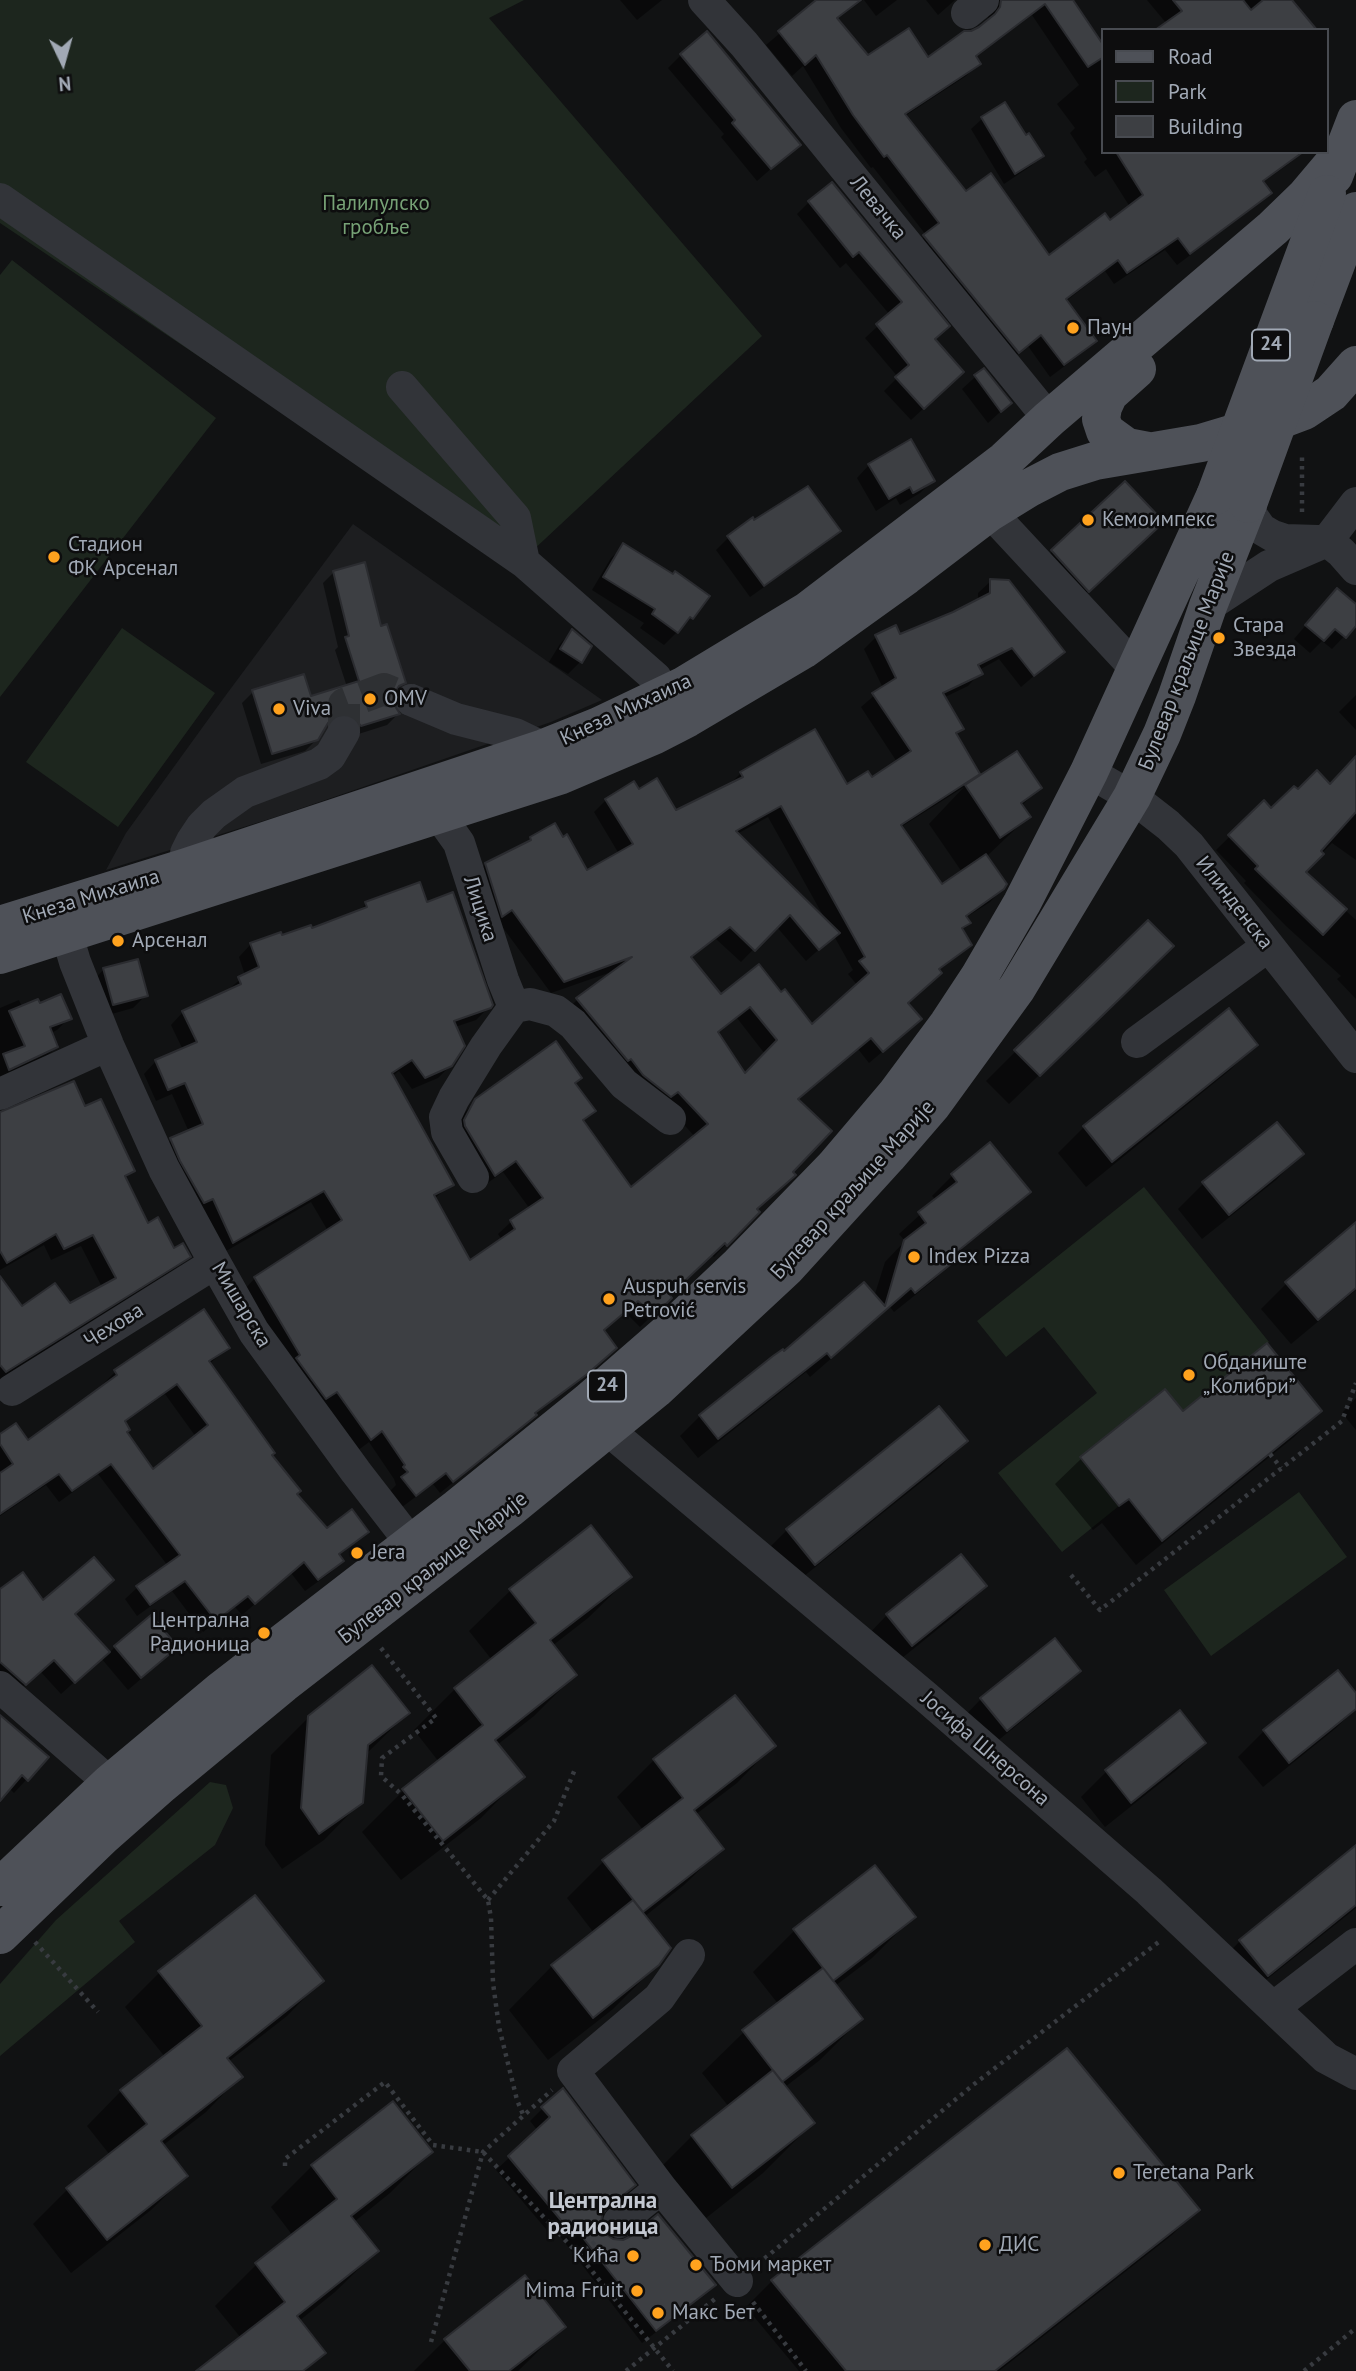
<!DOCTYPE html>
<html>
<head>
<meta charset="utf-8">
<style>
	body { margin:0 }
	#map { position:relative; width:1356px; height:2371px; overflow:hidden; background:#111213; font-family:"PT Sans",sans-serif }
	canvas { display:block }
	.legend { position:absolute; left:1101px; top:28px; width:228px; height:126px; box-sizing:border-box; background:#0d0d0e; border:2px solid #484b51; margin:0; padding:9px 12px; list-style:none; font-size:21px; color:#a1a9b5 }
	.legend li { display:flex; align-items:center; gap:14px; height:35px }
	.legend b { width:35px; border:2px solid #484b51 }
	.north { position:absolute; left:28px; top:28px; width:70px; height:70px; -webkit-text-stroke:5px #0d0d0e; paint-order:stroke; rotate:175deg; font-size:19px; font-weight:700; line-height:28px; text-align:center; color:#a1a9b5 }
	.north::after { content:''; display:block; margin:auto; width:24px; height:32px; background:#a1a9b5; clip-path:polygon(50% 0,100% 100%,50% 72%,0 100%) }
</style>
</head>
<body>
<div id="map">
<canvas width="1356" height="2371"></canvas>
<ul class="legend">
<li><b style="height:9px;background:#4e5158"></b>Road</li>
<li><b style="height:19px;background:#1d261e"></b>Park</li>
<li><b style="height:19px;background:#3d3f43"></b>Building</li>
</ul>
<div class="north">N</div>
</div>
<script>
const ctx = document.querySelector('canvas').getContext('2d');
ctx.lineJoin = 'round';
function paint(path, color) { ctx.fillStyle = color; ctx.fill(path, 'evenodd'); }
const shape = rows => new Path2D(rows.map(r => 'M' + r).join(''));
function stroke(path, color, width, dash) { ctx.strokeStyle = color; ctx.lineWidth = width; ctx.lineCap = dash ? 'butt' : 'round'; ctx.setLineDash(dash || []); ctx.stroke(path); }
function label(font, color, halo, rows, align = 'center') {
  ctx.font = font + ' "PT Sans",sans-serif'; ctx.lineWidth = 5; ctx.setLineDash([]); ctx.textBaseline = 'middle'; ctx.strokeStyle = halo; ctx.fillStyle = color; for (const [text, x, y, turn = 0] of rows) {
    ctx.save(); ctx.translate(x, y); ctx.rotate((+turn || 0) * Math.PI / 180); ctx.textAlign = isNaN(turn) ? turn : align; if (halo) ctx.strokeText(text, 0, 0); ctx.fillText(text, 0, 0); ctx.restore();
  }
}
paint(shape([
	[353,524,602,700,551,722,279,816,106,870,126,833,223,699]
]), '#1d1e20');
paint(shape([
	[0,0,524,0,489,18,762,336,514,568,0,223],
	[12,260,216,418,0,697,0,275],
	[122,628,215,693,118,827,26,762],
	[1144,1187,1269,1342,1183,1411,1164,1389,1080,1457,1119,1506,1062,1552,998,1473,1097,1393,1044,1327,1006,1357,977,1321],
	[1299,1492,1347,1557,1211,1656,1164,1590],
	[210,1782,226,1785,233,1808,215,1845,119,1921,135,1942,0,2056,0,1984,56,1920]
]), '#1d261e');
paint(shape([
	[620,0,662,0,637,20],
	[819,0,863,0,836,20,867,58,928,59,965,32,979,29,988,20,989,10,983,0,1071,0,1098,41,1102,38,1102,152,1301,152,1290,163,1262,183,1270,193,1257,205,1177,265,1165,250,1114,284,1105,271,1066,301,1095,341,1082,353,1050,377,1028,346,1005,364,912,249,926,235,873,167,871,168,841,128,803,66,792,76,766,45],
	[1032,15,1079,85,1057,104,1075,128,1070,133,1087,159,1084,162,1095,177,1106,169,1130,207,1110,223,1049,257,966,194,905,116,966,76,979,63,975,58],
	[864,0,897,0,876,16],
	[926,0,955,0,938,15],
	[1147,0,1290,0,1303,30,1167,24],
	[681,55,798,145,757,181,721,137,724,134,668,68],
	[1005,105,1025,138,1041,156,1031,166,1004,184,971,129,982,119],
	[809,202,947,326,933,340,950,384,911,420,884,391,898,377,865,338,890,315,846,263,840,268,797,214],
	[983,370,1010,403,988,423,962,389],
	[869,465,933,480,920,493,900,505,896,498,876,511,857,478],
	[1125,483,1149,534,1075,603,1039,564],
	[754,522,839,531,826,543,750,597,716,550,729,537],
	[624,546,691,618,664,645,640,628,644,623,592,590,611,558],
	[334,572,380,628,404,682,392,694,391,703,398,714,387,725,349,737,332,724,324,726,317,739,305,751,261,764,242,703,253,692,310,699,347,687,335,650,338,647,323,583],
	[991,581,1062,652,1021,687,999,659,979,670,980,673,968,686,943,698,961,728,955,735,978,773,967,784,1040,788,1021,806,1028,817,986,857,1003,888,990,902,965,918,968,922,961,930,970,945,938,971,907,1004,907,1031,869,1063,858,1049,796,1100,755,1210,757,1212,714,1257,711,1254,668,1296,670,1298,640,1327,625,1312,603,1331,602,1360,534,1415,522,1427,440,1493,433,1484,402,1507,390,1491,396,1485,394,1479,369,1442,357,1451,243,1291,255,1278,328,1231,311,1202,221,1254,159,1152,171,1140,189,1132,172,1094,156,1101,144,1074,156,1061,183,1050,171,1025,183,1012,227,991,245,975,239,957,251,944,311,930,357,913,366,904,426,905,489,1007,476,1020,455,1027,451,1065,438,1078,412,1089,399,1071,392,1076,451,1184,434,1199,470,1262,502,1240,498,1234,511,1222,530,1209,503,1172,482,1187,453,1139,463,1114,476,1101,574,1084,593,1111,582,1122,631,1189,695,1137,665,1103,565,1012,577,1000,617,970,551,993,498,921,473,877,486,864,525,845,531,839,586,872,619,854,594,812,606,800,638,791,676,813,729,785,741,773,847,787,871,779,897,762,861,707,883,688,864,649,876,637,900,636,978,600,978,593],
	[964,787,929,824,962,872,942,886,901,827],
	[768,817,825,919,737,834],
	[776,926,806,961,834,936,853,970,848,974,858,986,812,1026,781,995,720,996,690,958,716,939,741,962],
	[737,1018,765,1054,744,1076,717,1034],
	[1325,603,1356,606,1356,624,1332,649,1322,641,1310,653,1294,639],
	[572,631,581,661,568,674,549,662,560,644],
	[1356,695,1356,730,1339,712],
	[1356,758,1356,860,1332,843,1303,872,1356,920,1356,999,1337,979,1341,976,1286,926,1244,883,1246,881,1216,850,1264,803,1271,810,1298,792,1329,786],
	[104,969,146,995,133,1008,101,1017,92,982],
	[1142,976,1009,1104,986,1081,1016,1051],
	[19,1000,22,1007,39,1005,69,1018,57,1030,51,1033,56,1047,44,1059,0,1079,0,1008],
	[1228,1011,1256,1044,1230,1070,1086,1187,1058,1153,1084,1127],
	[84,1108,133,1171,124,1179,147,1225,173,1250,188,1256,176,1268,0,1379,0,1293,22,1308,69,1306,102,1287,81,1246,51,1260,44,1245,0,1270,0,1114],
	[990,1145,1028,1192,1008,1212,952,1257,954,1260,934,1280,894,1312,890,1307,810,1377,806,1372,698,1458,680,1436,700,1416,784,1353,874,1297,885,1262,905,1241,899,1234,936,1200,932,1196,952,1176],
	[1301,1154,1276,1180,1202,1239,1178,1209,1204,1183],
	[1356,1225,1356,1290,1291,1344,1261,1309,1287,1283],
	[204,1311,228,1348,209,1364,295,1494,327,1531,367,1531,338,1556,342,1561,330,1573,305,1591,291,1573,242,1615,235,1607,203,1632,172,1591,137,1616,125,1599,138,1587,168,1566,98,1474,59,1502,46,1485,0,1516,0,1436,27,1443,105,1386,103,1384,115,1372],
	[165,1394,196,1437,153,1472,125,1432,124,1423],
	[1164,1391,1182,1414,1320,1411,1294,1437,1136,1565,1102,1523,1093,1530,1055,1484,1081,1459],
	[1356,1398,1356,1430,1342,1413],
	[938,1408,966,1441,940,1467,788,1589,761,1556,787,1530],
	[630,1577,588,1618,552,1646,575,1675,534,1716,497,1745,522,1776,481,1818,401,1880,362,1832,404,1790,439,1762,414,1730,455,1689,492,1660,469,1631,511,1590],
	[112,1580,74,1615,109,1653,115,1647,176,1647,163,1660,128,1690,101,1658,61,1694,40,1671,12,1696,0,1687,0,1591,43,1602],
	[985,1586,959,1612,886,1671,862,1641,887,1615],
	[1079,1670,1053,1696,980,1755,956,1725,981,1699],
	[1337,1673,1356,1696,1356,1708,1336,1728,1263,1787,1238,1757,1264,1731],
	[408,1713,366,1754,361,1802,324,1840,282,1869,265,1845,271,1755,309,1717],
	[1180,1713,1204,1743,1178,1769,1105,1827,1081,1797,1106,1772],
	[0,1714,47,1757,14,1793,9,1788,0,1798],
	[773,1746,737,1783,695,1815,721,1849,684,1885,644,1917,658,1964,613,2009,548,2060,509,2010,552,1966,594,1933,567,1898,604,1861,644,1831,617,1797,654,1760],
	[1356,1848,1356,1908,1241,2000,1215,1967,1240,1941],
	[875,1867,913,1917,872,1958,835,1986,861,2019,820,2060,785,2087,813,2123,763,2173,682,2237,642,2186,692,2136,729,2107,702,2073,744,2032,779,2005,753,1972,794,1931],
	[160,1972,321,1981,287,2016,228,2062,240,2077,206,2112,162,2146,186,2176,151,2210,71,2273,33,2224,67,2190,110,2155,87,2126,121,2091,165,2057,125,2007],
	[543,2108,633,2185,600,2214,599,2226,604,2235,714,2285,701,2297,642,2343,556,2231,551,2235,496,2170,538,2131,530,2121],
	[431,2152,390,2193,354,2222,377,2251,335,2292,299,2321,324,2353,305,2371,200,2371,241,2338,215,2306,256,2265,293,2236,271,2207,312,2166],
	[1197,2210,1172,2235,999,2371,799,2371,746,2307,772,2281],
	[564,2326,518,2371,414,2371,445,2340]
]), '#0007');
const building = shape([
	[816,0,861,0,837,18,868,55,909,28,928,57,964,31,971,31,979,27,995,14,1000,7,1001,0,1073,0,1102,43,1102,58,1088,67,1045,4,976,56,981,64,905,114,966,191,991,173,1049,255,1105,213,1110,220,1143,195,1116,152,1303,152,1263,181,1272,193,1190,254,1178,238,1127,273,1118,260,1066,299,1097,341,1064,365,1041,335,1019,353,923,235,939,223,887,155,884,157,853,115,816,55,805,65,778,31,816,0],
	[1173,0,1243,0,1251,10,1263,0,1292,0,1317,30,1155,30,1182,11,1173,0],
	[707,31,801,145,771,169,732,123,735,120,680,54,707,31],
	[1005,102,1026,135,1029,133,1044,156,1015,174,981,117,1005,102],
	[832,182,950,326,935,339,964,372,924,409,895,377,909,365,876,324,902,302,859,252,853,257,808,201,832,182],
	[984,368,1012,403,1001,412,974,375,984,368],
	[911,439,935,481,913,493,910,487,889,499,868,464,911,439],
	[1125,481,1164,522,1089,592,1051,550,1125,481],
	[808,486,841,531,764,586,727,536,753,517,754,520,808,486],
	[623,543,673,574,675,571,710,596,693,619,690,617,678,633,652,614,655,609,603,577,623,543],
	[365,562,381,626,387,624,406,683,399,686,394,694,393,703,400,714,361,726,353,716,345,714,336,716,328,723,318,740,272,754,252,690,304,674,311,696,359,681,345,637,349,636,333,571,365,562],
	[990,579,1009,580,1065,652,1034,676,1012,648,978,665,983,674,943,693,964,729,956,733,980,774,901,825,942,884,986,854,1007,884,1004,889,966,916,971,923,962,928,972,945,939,969,942,973,908,1003,922,1019,883,1052,871,1038,798,1099,832,1131,793,1172,796,1175,757,1209,760,1212,727,1246,725,1243,670,1295,672,1298,654,1316,638,1301,604,1330,617,1348,586,1375,535,1413,537,1415,467,1471,453,1482,446,1473,416,1496,401,1477,408,1472,403,1467,405,1465,382,1431,371,1440,337,1392,326,1399,296,1358,300,1355,254,1277,342,1220,324,1191,233,1243,213,1199,204,1203,180,1161,170,1138,203,1124,185,1083,168,1090,155,1060,197,1042,182,1011,241,984,238,977,259,967,250,943,281,932,282,935,311,925,312,928,367,907,365,902,420,882,427,902,453,892,493,1005,491,1008,454,1021,465,1046,452,1066,425,1078,412,1060,392,1073,454,1185,434,1195,470,1260,515,1229,510,1220,543,1198,516,1161,495,1176,465,1126,464,1120,475,1099,556,1041,582,1078,575,1083,596,1111,583,1120,631,1187,708,1124,678,1092,671,1097,643,1075,631,1059,628,1061,576,998,632,957,564,982,512,910,502,917,485,863,531,840,530,837,555,823,563,837,567,834,587,870,633,844,605,799,634,781,639,789,657,778,676,810,743,777,740,772,815,729,847,784,868,771,872,777,911,751,872,693,896,678,875,635,896,625,900,634,953,612,990,593,990,579],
	[781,806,865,957,859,961,869,973,812,1024,785,989,781,992,759,964,721,994,691,957,730,927,755,951,790,915,819,950,840,933,736,831,781,806],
	[750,1007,777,1040,745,1073,718,1032,750,1007],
	[1337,588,1356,604,1356,626,1346,638,1335,629,1324,641,1305,625,1337,588],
	[572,629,592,646,582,663,560,649,572,629],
	[1017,751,1042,788,1021,803,1031,817,1000,838,965,785,1017,751],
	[1356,756,1356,812,1321,851,1324,854,1306,872,1347,909,1323,935,1255,869,1258,866,1228,835,1264,800,1271,808,1294,786,1298,789,1317,770,1330,784,1356,756],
	[1148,920,1174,946,1040,1076,1014,1050,1148,920],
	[138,959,148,996,113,1005,103,968,138,959],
	[61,994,72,1019,50,1027,58,1047,9,1070,3,1054,25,1046,9,1011,38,999,40,1003,61,994],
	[1229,1008,1258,1045,1112,1162,1083,1126,1229,1008],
	[74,1081,85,1106,101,1099,135,1171,125,1176,148,1223,158,1217,174,1248,183,1243,191,1257,6,1372,0,1365,0,1276,22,1306,55,1283,70,1303,116,1278,93,1235,64,1249,56,1234,7,1263,0,1251,0,1112,74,1081],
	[1277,1122,1304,1154,1229,1215,1202,1182,1277,1122],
	[990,1142,1031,1192,953,1255,956,1260,915,1293,911,1288,831,1358,827,1353,718,1439,699,1415,773,1356,783,1349,784,1351,864,1282,885,1306,904,1240,926,1223,918,1212,957,1182,951,1174,990,1142],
	[1356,1222,1356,1288,1318,1320,1285,1282,1356,1222],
	[204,1309,230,1348,209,1361,275,1453,272,1455,301,1491,297,1494,327,1528,352,1509,369,1532,339,1554,344,1561,318,1580,304,1562,255,1604,248,1596,216,1621,185,1581,150,1605,136,1586,180,1555,111,1464,72,1491,59,1474,0,1514,0,1473,13,1464,0,1444,0,1434,16,1423,28,1440,117,1375,114,1370,204,1309],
	[177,1384,208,1425,153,1469,127,1432,130,1430,125,1421,177,1384],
	[1267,1343,1322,1411,1162,1541,1129,1499,1119,1506,1080,1457,1165,1389,1183,1411,1267,1343],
	[939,1406,968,1441,815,1565,786,1529,939,1406],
	[591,1525,632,1577,550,1640,577,1675,495,1740,525,1777,443,1841,402,1789,483,1725,454,1688,536,1623,509,1589,591,1525],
	[961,1554,987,1586,912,1646,886,1614,961,1554],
	[94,1557,114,1580,75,1614,110,1652,75,1683,54,1660,26,1685,0,1662,0,1589,23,1572,43,1600,94,1557],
	[151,1615,178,1647,141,1678,114,1646,151,1615],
	[1055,1638,1081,1671,1007,1731,980,1698,1055,1638],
	[372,1665,410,1713,368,1745,363,1803,319,1834,301,1808,308,1716,372,1665],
	[1338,1670,1356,1693,1356,1709,1289,1763,1263,1730,1338,1670],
	[735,1695,776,1746,694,1810,724,1849,643,1912,602,1860,683,1798,653,1759,735,1695],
	[1180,1710,1206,1743,1131,1803,1105,1770,1180,1710],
	[0,1715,49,1757,28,1781,22,1775,0,1801,0,1715],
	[1356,1845,1356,1905,1268,1976,1239,1940,1356,1845],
	[875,1865,916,1917,833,1981,824,1969,863,2019,782,2082,742,2030,823,1968,793,1929,875,1865],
	[255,1895,324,1981,227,2058,243,2077,161,2141,188,2176,107,2240,66,2188,147,2124,120,2090,202,2026,158,1971,255,1895],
	[633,1900,671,1948,659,1965,593,2018,551,1965,633,1900],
	[1067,2048,1200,2210,995,2371,846,2371,771,2280,1067,2048],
	[773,2070,815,2123,732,2188,691,2135,773,2070],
	[563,2088,636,2185,607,2208,602,2215,601,2224,604,2233,613,2239,623,2240,631,2236,658,2214,716,2285,656,2331,569,2220,564,2224,508,2156,550,2117,541,2107,563,2088],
	[393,2101,433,2152,351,2216,379,2251,297,2316,326,2353,303,2371,196,2371,285,2302,255,2263,337,2199,311,2165,393,2101],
	[525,2275,566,2327,509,2371,470,2371,444,2339,525,2275]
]);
paint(building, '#3d3f43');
stroke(building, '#2b2c30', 2);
stroke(shape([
	[344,732,344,704,384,689,411,700]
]), '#2e3033', 32, [32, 16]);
stroke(shape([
	[1302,512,1302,455],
	[1270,1454,1281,1468],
	[1071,1575,1100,1610,1342,1421,1356,1383],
	[381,1648,436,1718,382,1758,381,1776,402,1795,488,1900,491,1918,493,1983,499,2027,517,2100,524,2117],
	[488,1900,554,1821,575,1769],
	[35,1942,98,2012],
	[285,2166,285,2159,385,2082,433,2145,483,2152,579,2255,673,2371],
	[579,2255,597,2240],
	[758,2264,973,2085,1160,1941],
	[753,2302,806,2371],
	[431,2342,483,2152,552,2090],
	[626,2371,716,2298],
	[1304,2371,1356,2328]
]), '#383b40', 4.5, [3.5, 5]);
stroke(shape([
	[704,0,744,44,1049,419],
	[967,13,983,0],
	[0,199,524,562,656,678,664,695],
	[402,387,515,518,524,562],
	[1247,509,1261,529,1273,536,1285,540,1318,541],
	[990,512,1136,669],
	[1327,541,1356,503],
	[1327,541,1341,552,1356,569],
	[1208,606,1269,566,1327,541],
	[411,700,456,719,515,734,544,748],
	[1089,772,1132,797,1168,825,1189,845,1356,1057],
	[439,815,459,843,503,980,514,1007,486,1046,454,1098,445,1117,447,1132,473,1177],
	[187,867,186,853,192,841,202,826,214,814,245,792,319,764,330,756,344,732],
	[67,935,75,962,108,1045,164,1169,215,1263,254,1332,356,1472,411,1543],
	[514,1007,530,1004,556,1011,573,1024,624,1084,670,1119],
	[1137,1042,1268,946],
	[0,1094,108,1045],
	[12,1390,215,1263],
	[608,1430,926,1697,1149,1891,1326,2058,1356,2074],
	[0,1687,110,1783],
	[689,1955,659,1998,573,2071,661,2188,737,2281],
	[1273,2008,1356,1944],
	[619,2222,661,2188]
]), '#323439', 32);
stroke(shape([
	[1334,176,1356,119],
	[1315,320,1356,211],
	[1137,369,1109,394,1103,407,1101,419,1105,431,1127,447,1148,451],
	[0,925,187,867,544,748,599,726,683,686,807,611,1005,460,1049,419,1273,228,1305,197,1343,152],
	[0,955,559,776,653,736,688,718,803,650,906,576,990,512,1029,488,1060,472,1095,461,1201,443,1288,417,1304,411,1331,393,1356,365],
	[0,1887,110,1783,220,1691,457,1508,588,1402,666,1334,739,1265,834,1167,896,1094,948,1024,979,977,1022,903,1089,772,1215,496],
	[0,1935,102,1837,162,1784,283,1684,509,1509,656,1389,787,1267,888,1156,932,1105,1017,988,1132,797,1162,734,1177,696,1208,606,1248,504]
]), '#4e5158', 38);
stroke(shape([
	[1215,496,1327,194],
	[1248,504,1315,320]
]), '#4e5158', 38);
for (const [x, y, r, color] of [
	[1073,328,7,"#ffa21e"],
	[1088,520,7,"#ffa21e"],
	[54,557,7,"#ffa21e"],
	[1219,638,7,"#ffa21e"],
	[370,699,7,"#ffa21e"],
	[279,709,7,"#ffa21e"],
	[118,941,7,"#ffa21e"],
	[914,1257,7,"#ffa21e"],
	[609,1299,7,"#ffa21e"],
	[1189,1375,7,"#ffa21e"],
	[357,1553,7,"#ffa21e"],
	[264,1633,7,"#ffa21e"],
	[1119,2173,7,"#ffa21e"],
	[985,2245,7,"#ffa21e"],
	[633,2256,7,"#ffa21e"],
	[696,2265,7,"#ffa21e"],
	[637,2291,7,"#ffa21e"],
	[658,2313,7,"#ffa21e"]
]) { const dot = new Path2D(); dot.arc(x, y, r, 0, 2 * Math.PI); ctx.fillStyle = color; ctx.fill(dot); stroke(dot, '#0d0d0e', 2.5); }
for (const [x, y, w] of [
	[1271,345,38],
	[607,1386,38]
]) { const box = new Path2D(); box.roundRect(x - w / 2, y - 15.5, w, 31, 5); ctx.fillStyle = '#0d0d0e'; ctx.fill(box); stroke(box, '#a1a9b5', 2); }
label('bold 19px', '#a1a9b5', null, [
	["24",1271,345],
	["24",607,1386]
]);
label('21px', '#77a276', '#0d0d0e', [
	["Палилулско",376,204],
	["гробље",376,228]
]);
label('21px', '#a1a9b5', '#0d0d0e', [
	["Левачка",878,208,51],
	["Булевар краљице Марије",1187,661,-69],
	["Кнеза Михаила",626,710,-25],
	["Кнеза Михаила",91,897,-17],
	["Илинденска",1234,903,52],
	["Лицика",480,909,72],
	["Булевар краљице Марије",853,1190,-48],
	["Мишарска",241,1305,59],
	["Чехова",114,1326,-32],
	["Булевар краљице Марије",433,1568,-38],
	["Јосифа Шнерсона",985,1749,41]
]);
label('21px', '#a1a9b5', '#0d0d0e', [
	["Паун",1087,328],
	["Кемоимпекс",1102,520],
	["Стадион",68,545],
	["ФК Арсенал",68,569],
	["Стара",1233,626],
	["Звезда",1233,650],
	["OMV",384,699],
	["Viva",293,709],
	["Арсенал",132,941],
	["Index Pizza",928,1257],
	["Auspuh servis",623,1287],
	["Petrović",623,1311],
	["Обданиште",1203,1363],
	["„Колибри”",1203,1387],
	["Jera",371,1553],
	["Централна",250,1621,"right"],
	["Радионица",250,1645,"right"],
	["Teretana Park",1133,2173],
	["ДИС",999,2245],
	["Кића",619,2256,"right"],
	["Ђоми маркет",710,2265],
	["Mima Fruit",623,2291,"right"],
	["Макс Бет",672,2313]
], 'left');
label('bold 23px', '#c3c8d1', '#0d0d0e', [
	["Централна",603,2201],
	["радионица",603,2227]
]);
</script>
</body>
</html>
